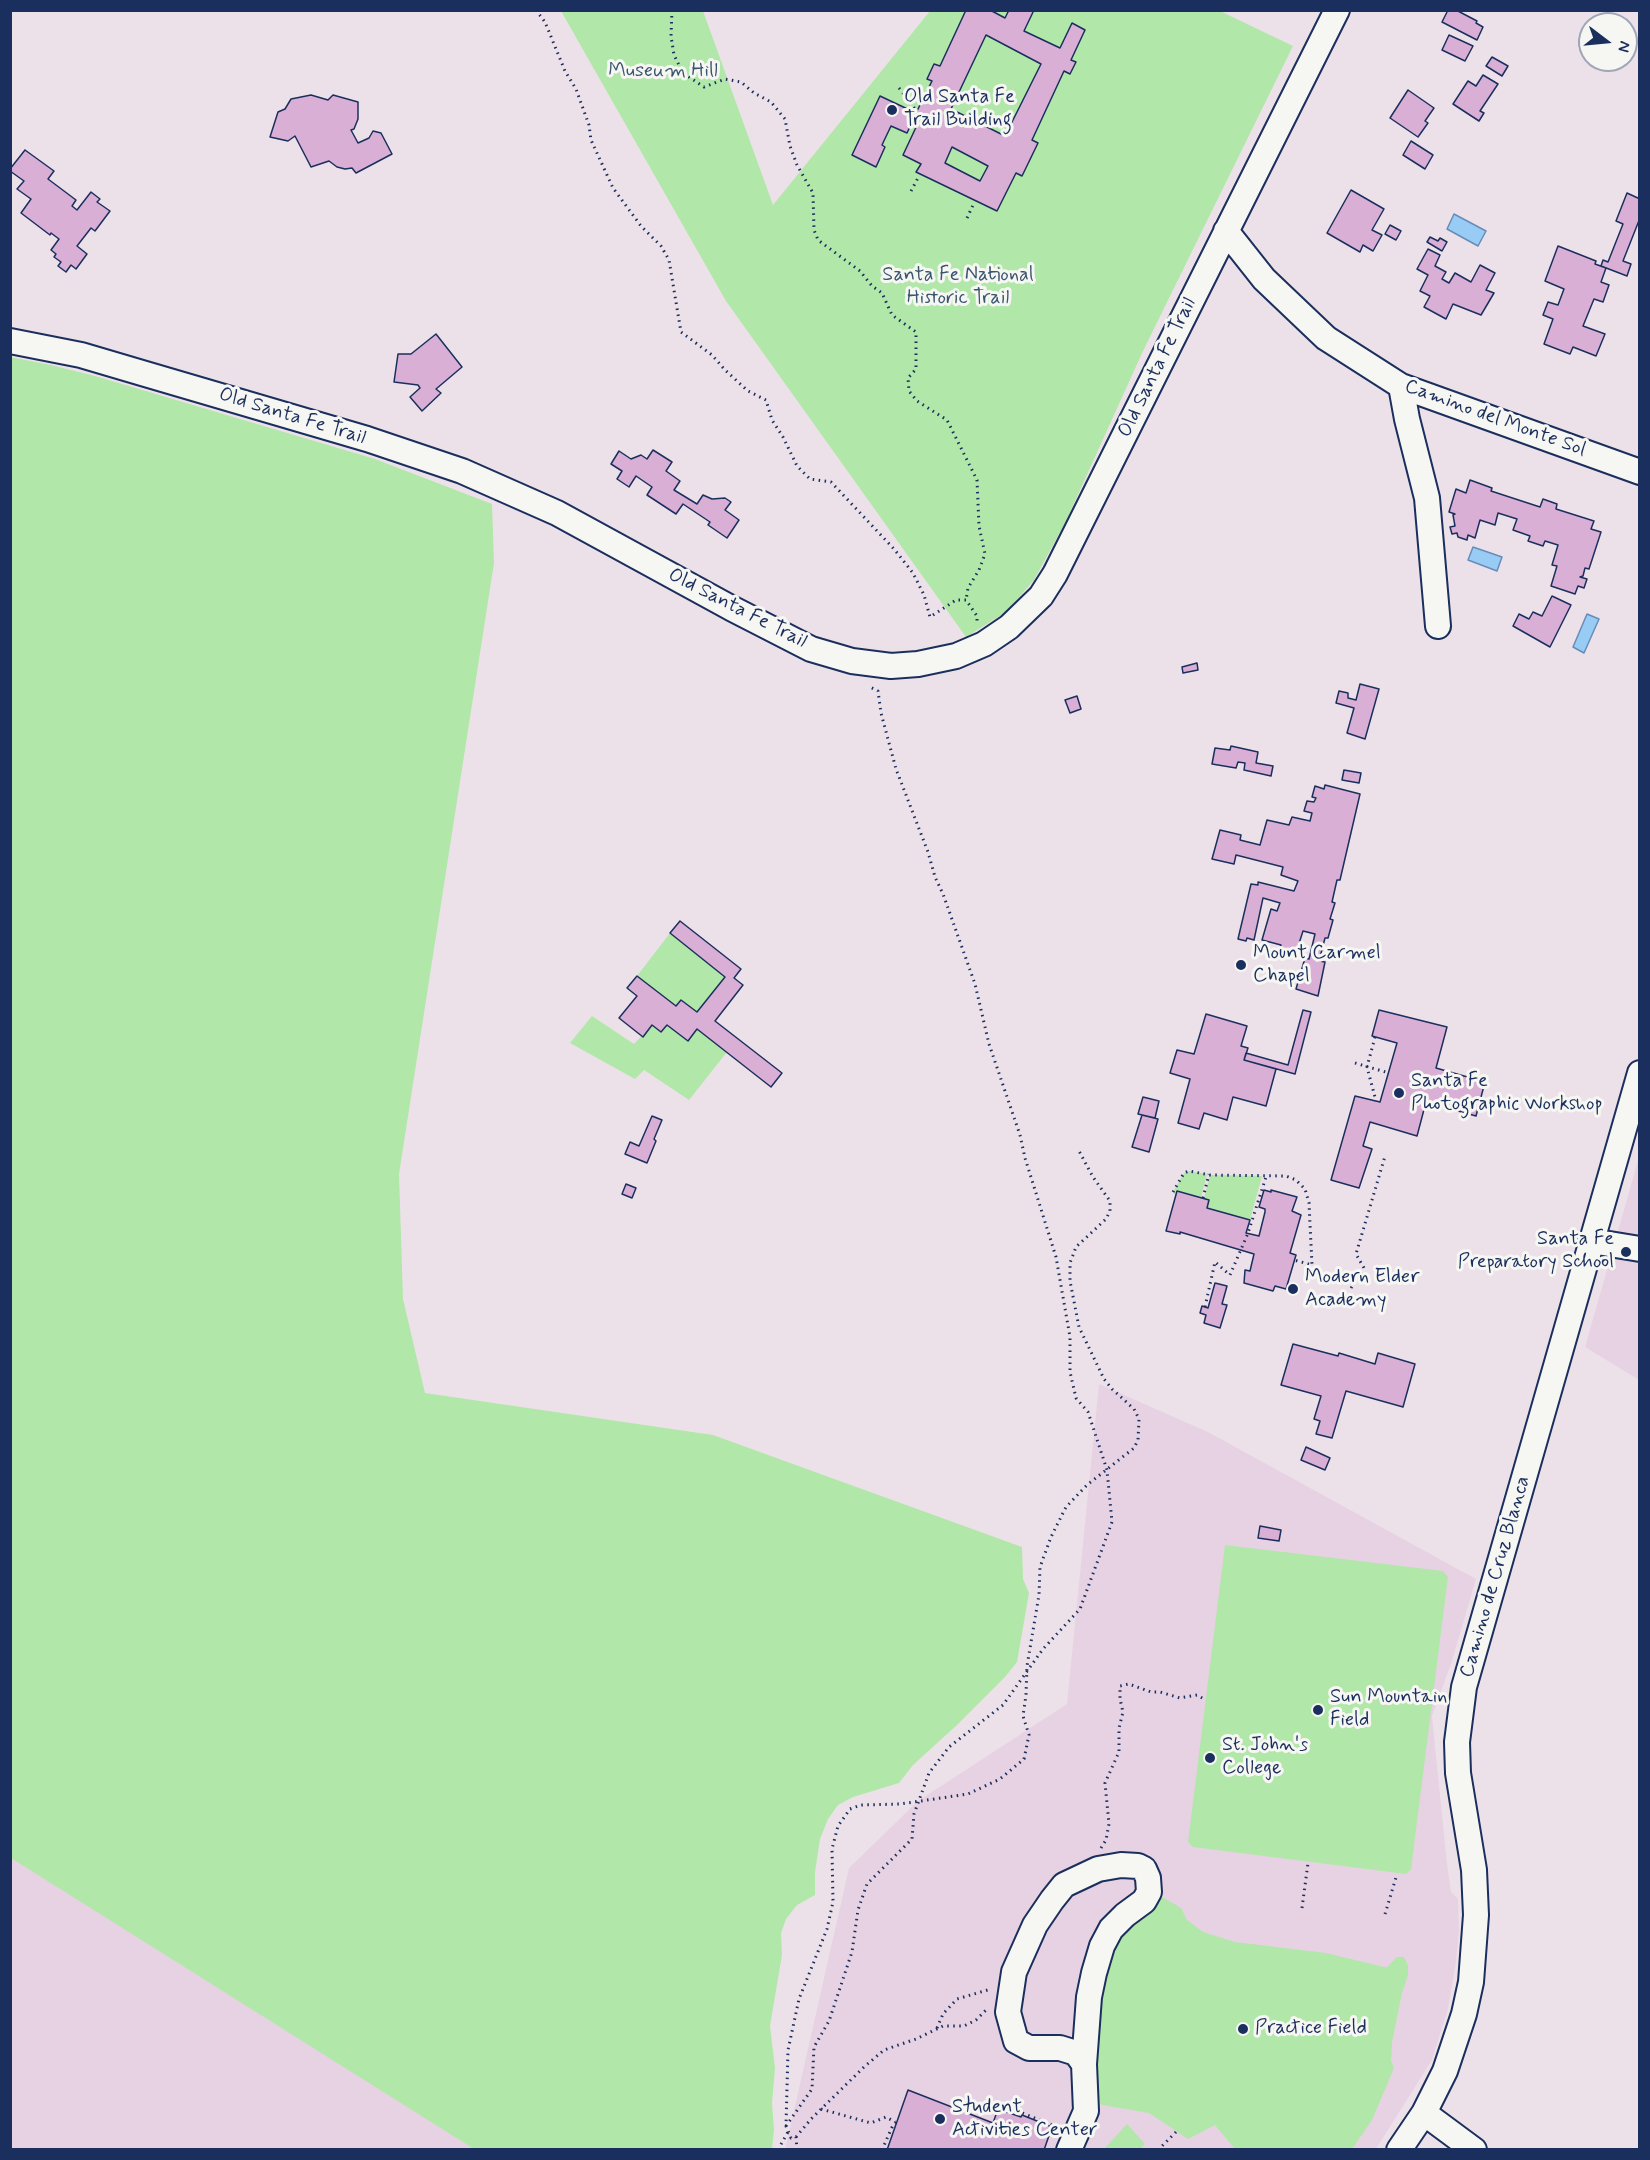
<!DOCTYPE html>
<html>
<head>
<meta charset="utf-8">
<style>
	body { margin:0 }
	#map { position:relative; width:1650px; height:2160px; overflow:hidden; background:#ede1e9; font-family:Mynerve,sans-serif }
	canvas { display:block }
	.frame { position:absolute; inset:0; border:12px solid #1b2f5e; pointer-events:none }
	.north { position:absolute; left:1578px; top:12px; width:60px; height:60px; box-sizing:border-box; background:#f6f6f2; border:2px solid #9ea6b7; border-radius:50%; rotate:106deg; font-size:16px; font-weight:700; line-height:24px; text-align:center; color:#1b2f5e }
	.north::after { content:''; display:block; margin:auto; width:21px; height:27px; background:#1b2f5e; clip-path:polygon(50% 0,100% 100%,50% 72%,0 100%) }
</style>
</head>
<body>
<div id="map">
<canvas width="1650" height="2160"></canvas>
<div class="frame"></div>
<div class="north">N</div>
</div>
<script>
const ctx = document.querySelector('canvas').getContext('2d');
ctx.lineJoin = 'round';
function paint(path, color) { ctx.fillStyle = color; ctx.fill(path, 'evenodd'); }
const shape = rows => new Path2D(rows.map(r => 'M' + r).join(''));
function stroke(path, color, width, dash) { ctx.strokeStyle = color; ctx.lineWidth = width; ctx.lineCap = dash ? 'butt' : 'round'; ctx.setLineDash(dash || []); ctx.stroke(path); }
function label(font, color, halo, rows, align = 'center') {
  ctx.font = font + ' Mynerve,sans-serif'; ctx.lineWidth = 6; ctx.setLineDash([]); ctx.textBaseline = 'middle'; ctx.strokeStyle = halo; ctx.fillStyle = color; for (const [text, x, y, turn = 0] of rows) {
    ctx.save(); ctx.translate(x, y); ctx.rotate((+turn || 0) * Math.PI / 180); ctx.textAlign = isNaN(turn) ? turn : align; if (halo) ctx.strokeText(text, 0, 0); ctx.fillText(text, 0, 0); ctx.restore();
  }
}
paint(shape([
	[1639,1157,1639,1380,1585,1347],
	[1099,1384,1208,1432,1476,1579,1452,1661,1432,1716,1447,1864,1451,1892,1458,1899,1459,1929,1456,1962,1448,2009,1432,2060,1376,2149,785,2150,849,1868,918,1801,1067,1704],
	[11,1857,475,2149,11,2149]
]), '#e7d2e3');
paint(shape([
	[561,11,703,11,773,205,930,11,1220,11,1293,46,1143,351,1066,521,1034,580,1006,612,966,637,726,301],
	[10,357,51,365,95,376,375,459,492,504,494,563,399,1174,403,1299,425,1393,713,1435,1022,1547,1023,1579,1029,1593,1017,1662,1005,1677,957,1725,913,1765,899,1783,853,1797,838,1805,828,1819,820,1839,815,1872,815,1895,797,1905,786,1919,781,1933,782,1955,770,2026,775,2068,772,2103,774,2130,772,2149,474,2149,11,1858],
	[670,933,725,977,697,1012,681,1000,676,1006,637,976],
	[592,1016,634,1044,652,1025,661,1032,667,1025,697,1029,727,1052,689,1100,644,1070,635,1079,570,1043],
	[1189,1171,1207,1174,1201,1198,1176,1196,1173,1192,1184,1173],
	[1210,1175,1262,1176,1250,1220,1207,1208,1209,1200,1204,1199],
	[1225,1545,1443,1571,1448,1577,1411,1869,1406,1874,1193,1847,1188,1842],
	[1159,1895,1181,1908,1187,1920,1203,1932,1235,1942,1326,1953,1384,1967,1387,1967,1397,1957,1404,1957,1408,1966,1408,1975,1402,1993,1392,2042,1391,2061,1394,2068,1372,2120,1352,2149,1235,2149,1215,2125,1188,2139,1149,2113,1102,2105,1095,2099,1097,1990,1119,1935],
	[1127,2124,1145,2144,1140,2149,1104,2149]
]), '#b1e7a9');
const water = shape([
	[1454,214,1486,231,1478,246,1447,229,1454,214],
	[1473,547,1502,557,1497,571,1468,560,1473,547],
	[1587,614,1599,619,1584,653,1573,647,1587,614]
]);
paint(water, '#98ccf5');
stroke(water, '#668db9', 1.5);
const building = shape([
	[966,10,990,10,1005,18,1009,10,1034,10,1024,31,1060,48,1072,23,1085,30,1071,60,1076,62,1070,74,1064,71,1032,140,1038,143,1023,174,1022,176,1016,173,997,211,916,172,921,164,903,155,918,123,913,120,907,133,891,126,882,145,885,147,876,167,852,155,880,96,916,113,932,81,927,79,934,64,940,66,966,10],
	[986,35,1041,64,1005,136,951,109,986,35],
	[952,147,988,166,980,181,945,163,952,147],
	[1448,10,1456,10,1477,21,1476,23,1483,27,1477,40,1442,22,1448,10],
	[1449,35,1473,46,1465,61,1442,50,1449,35],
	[1492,57,1508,66,1502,76,1486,66,1492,57],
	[1483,75,1498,84,1480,111,1484,113,1479,121,1453,104,1468,81,1476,86,1483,75],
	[1408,90,1434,108,1425,121,1428,123,1418,137,1390,118,1408,90],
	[311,95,328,100,333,95,358,102,358,119,354,129,351,130,358,143,369,138,373,131,381,133,392,154,356,173,352,168,345,169,337,167,329,161,311,167,295,136,288,141,270,137,278,112,285,109,291,99,311,95],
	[1411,141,1433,155,1425,169,1403,155,1411,141],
	[25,150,54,171,48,179,76,200,72,206,77,210,91,192,100,199,97,202,110,211,95,231,91,228,77,246,87,254,76,269,71,265,66,272,58,266,61,262,54,257,56,254,51,250,59,239,51,233,50,235,21,213,31,199,17,189,24,181,10,171,10,169,25,150],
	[1351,190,1384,209,1372,230,1382,235,1373,251,1363,245,1360,252,1327,233,1351,190],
	[1627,193,1640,199,1640,218,1623,261,1631,264,1627,276,1601,266,1603,260,1608,262,1623,224,1616,221,1627,193],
	[1390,225,1401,231,1396,240,1385,234,1390,225],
	[1430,237,1438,241,1440,238,1447,242,1442,251,1427,242,1430,237],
	[1558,246,1596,261,1595,264,1606,268,1601,282,1609,285,1603,302,1594,299,1583,326,1605,334,1596,356,1573,347,1570,354,1544,344,1553,319,1543,315,1548,302,1558,305,1564,289,1545,281,1558,246],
	[1428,249,1440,255,1435,266,1446,272,1442,279,1449,283,1455,273,1471,282,1480,265,1495,273,1486,290,1494,293,1481,315,1453,304,1446,319,1424,307,1430,296,1420,291,1428,275,1417,269,1428,249],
	[436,334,462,367,436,389,441,393,422,411,410,397,420,388,418,385,394,382,398,354,411,354,436,334],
	[653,450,672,462,666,471,680,481,674,490,697,504,703,495,712,499,725,498,731,502,725,510,739,520,727,538,708,525,710,522,683,504,676,514,647,495,652,487,636,476,629,487,617,479,622,471,611,464,619,451,631,459,641,455,647,459,653,450],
	[1470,480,1492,488,1491,491,1540,507,1543,499,1557,504,1556,509,1594,521,1591,529,1601,532,1589,569,1585,568,1583,576,1580,577,1587,579,1584,588,1578,586,1575,594,1551,586,1557,566,1552,565,1558,545,1545,541,1543,546,1528,541,1530,536,1513,530,1517,519,1498,513,1495,525,1480,520,1475,538,1468,535,1467,540,1458,537,1457,533,1452,534,1450,527,1455,526,1453,515,1455,514,1449,512,1456,489,1466,493,1470,480],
	[1552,596,1571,605,1550,647,1513,626,1519,614,1529,619,1533,612,1542,616,1552,596],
	[1197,663,1198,670,1183,673,1182,667,1197,663],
	[1360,684,1379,689,1365,739,1347,733,1354,708,1336,703,1339,691,1348,693,1348,698,1356,700,1360,684],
	[1077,696,1081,709,1070,713,1065,700,1077,696],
	[1231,746,1258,752,1256,763,1273,766,1271,776,1244,770,1245,763,1238,762,1236,768,1212,764,1215,748,1230,750,1231,746],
	[1344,770,1361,773,1359,783,1342,780,1344,770],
	[1325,785,1360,794,1340,880,1337,880,1332,902,1335,903,1330,919,1333,920,1328,938,1325,938,1319,961,1325,962,1318,996,1296,989,1305,958,1309,959,1315,934,1303,931,1296,953,1279,950,1281,945,1262,940,1271,909,1277,911,1280,903,1263,898,1254,940,1247,938,1246,941,1238,939,1251,884,1258,885,1258,882,1294,891,1298,881,1281,875,1283,867,1236,855,1234,864,1212,859,1220,830,1241,835,1240,840,1260,845,1267,820,1289,825,1292,817,1310,821,1312,813,1304,811,1307,801,1314,802,1316,798,1312,797,1315,786,1324,789,1325,785],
	[680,921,741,969,734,978,743,985,715,1021,782,1073,771,1087,697,1029,688,1041,667,1025,661,1032,652,1025,643,1037,619,1018,637,996,627,988,637,976,676,1006,681,1000,697,1012,725,977,670,933,680,921],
	[1303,1010,1311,1012,1295,1074,1244,1060,1246,1053,1288,1065,1303,1010],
	[1379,1010,1447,1027,1436,1068,1485,1082,1476,1116,1426,1102,1417,1136,1370,1122,1363,1146,1372,1149,1359,1188,1331,1180,1355,1096,1380,1102,1397,1043,1372,1036,1379,1010],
	[1206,1014,1247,1026,1241,1046,1248,1048,1244,1060,1276,1069,1266,1106,1233,1097,1227,1120,1204,1113,1199,1129,1178,1123,1190,1079,1170,1073,1177,1050,1194,1054,1206,1014],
	[1143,1097,1159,1101,1155,1118,1138,1114,1143,1097],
	[1142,1115,1158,1119,1149,1152,1132,1147,1142,1115],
	[652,1116,662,1120,654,1139,656,1141,647,1163,625,1154,630,1142,639,1146,652,1116],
	[626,1184,636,1188,632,1198,622,1194,626,1184],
	[1264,1190,1271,1192,1271,1190,1297,1197,1292,1211,1301,1215,1290,1253,1296,1255,1286,1289,1275,1286,1273,1291,1244,1283,1245,1270,1250,1271,1254,1254,1180,1232,1180,1234,1166,1231,1177,1191,1209,1200,1207,1208,1250,1220,1246,1233,1259,1236,1265,1212,1265,1209,1259,1207,1264,1190],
	[1215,1283,1227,1286,1222,1304,1227,1305,1220,1328,1204,1323,1206,1315,1200,1313,1202,1306,1208,1308,1215,1283],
	[1293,1344,1338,1356,1339,1353,1375,1364,1378,1353,1415,1364,1403,1407,1346,1391,1332,1438,1316,1434,1320,1421,1314,1419,1321,1396,1281,1385,1293,1344],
	[1306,1447,1330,1458,1325,1470,1301,1460,1306,1447],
	[1260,1526,1281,1530,1279,1541,1258,1538,1260,1526],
	[908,2090,993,2123,998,2109,1021,2117,1022,2115,1052,2127,1044,2150,887,2150,908,2090]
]);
paint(building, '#d9afd5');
stroke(building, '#1b2f5e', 1.5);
const minor = shape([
	[1226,231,1264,279,1326,338,1401,386,1640,472],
	[10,341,81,355,142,373,367,439,462,471,557,513,731,608,811,649,852,661,891,666,918,664,956,656,984,644,1009,627,1041,596,1055,574,1337,10],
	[1401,386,1407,419,1427,498,1438,626],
	[1591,1241,1640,1249],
	[1424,2113,1474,2150],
	[1069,2150,1086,2111,1084,2064,1089,1997,1094,1973,1102,1946,1111,1929,1125,1915,1144,1901,1149,1892,1148,1878,1144,1869,1138,1866,1121,1865,1098,1869,1064,1885,1052,1900,1035,1925,1014,1972,1008,2012,1016,2041,1029,2048,1060,2048,1076,2053,1084,2064],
	[1399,2150,1424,2113,1445,2071,1464,2014,1471,1982,1476,1915,1474,1870,1458,1773,1457,1742,1464,1687,1640,1073]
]);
stroke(minor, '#1b2f5e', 28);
stroke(shape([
	[536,10,545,22,565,71,576,89,589,125,591,140,613,188,641,226,661,246,669,260,681,332,712,355,725,370,748,391,766,400,772,420,783,437,797,466,810,479,831,482,894,549,913,573,924,595,930,617,956,600,966,600,977,616,977,624],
	[672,10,671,36,674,55,683,73,704,87,725,79,741,82,754,93,771,102,785,119,790,146,797,165,813,193,814,230,818,240,860,271,872,286,882,293,892,315,916,332,916,369,908,378,909,391,917,401,947,420,977,480,979,526,985,554,979,570,968,588,966,600],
	[899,88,915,109,913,112],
	[911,191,919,176],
	[967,218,974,203],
	[1375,1037,1367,1067,1376,1101],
	[1355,1063,1389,1073],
	[1173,1192,1184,1173,1189,1171,1210,1175,1286,1176,1296,1180,1305,1189,1309,1203,1312,1265,1294,1260],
	[1203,1198,1209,1174],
	[1351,1288,1364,1268,1356,1254,1385,1156],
	[1205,1307,1215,1262,1230,1275,1248,1233,1266,1177],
	[1101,1848,1106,1840,1109,1824,1105,1783,1119,1752,1119,1728,1123,1712,1120,1699,1120,1686,1129,1684,1151,1692,1160,1692,1180,1698,1197,1695,1204,1699],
	[1302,1908,1308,1863],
	[1385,1914,1397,1874],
	[937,2028,943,2014,957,1999,991,1989],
	[821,2109,871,2123,886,2117,895,2122],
	[1008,2112,1010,2108,1057,2127],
	[786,2126,812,2089,814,2047,829,2021,852,1952,858,1910,867,1884,912,1839,914,1814,929,1773,949,1747,1003,1705,1043,1649,1080,1609,1112,1522,1107,1470,1088,1412,1076,1398,1070,1372,1070,1337,1056,1257,1025,1158,1020,1135,989,1044,975,984,943,894,935,877,928,852,896,769,881,713,878,691,868,686],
	[796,2137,811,2119,864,2067,884,2050,916,2039,943,2026,964,2026,976,2020,987,2009],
	[780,2150,780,2146,788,2132],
	[797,2150,796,2137,791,2138,786,2126,788,2050,799,1999,827,1929,833,1902,832,1849,838,1826,850,1809,861,1805,900,1804,968,1794,1000,1779,1024,1759,1029,1735,1023,1716,1026,1695,1027,1666,1039,1595,1040,1567,1051,1537,1066,1507,1087,1485,1134,1448,1138,1440,1139,1419,1134,1409,1112,1389,1104,1379,1079,1327,1070,1281,1070,1263,1076,1247,1106,1219,1110,1211,1110,1201,1093,1177,1079,1151],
	[882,2150,893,2125,897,2121],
	[1158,2150,1176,2132]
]), '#1b2f5e', 3, [1.5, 4.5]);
stroke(minor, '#f6f6f2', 24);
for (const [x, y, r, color] of [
	[892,110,6,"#1b2f5e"],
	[1241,965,6,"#1b2f5e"],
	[1399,1093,6,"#1b2f5e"],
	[1626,1252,6,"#1b2f5e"],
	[1293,1289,6,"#1b2f5e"],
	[1318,1710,6,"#1b2f5e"],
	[1210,1758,6,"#1b2f5e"],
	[1243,2029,6,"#1b2f5e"],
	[940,2119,6,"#1b2f5e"]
]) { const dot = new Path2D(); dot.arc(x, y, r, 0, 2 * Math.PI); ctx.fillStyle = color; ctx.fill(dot); stroke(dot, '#f6f6f2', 2); }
label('20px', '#39546d', '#f6f6f2', [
	["Museum Hill",663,72],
	["Santa Fe National",958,276],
	["Historic Trail",958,299]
]);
label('20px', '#1b2f5e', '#f6f6f2', [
	["Old Santa Fe",904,98],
	["Trail Building",904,121],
	["Mount Carmel",1253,954],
	["Chapel",1253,977],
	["Santa Fe",1411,1082],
	["Photographic Workshop",1411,1105],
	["Santa Fe",1614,1240,"right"],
	["Preparatory School",1614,1263,"right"],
	["Modern Elder",1305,1278],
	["Academy",1305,1301],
	["Sun Mountain",1330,1698],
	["Field",1330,1721],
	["St. John's",1222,1746],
	["College",1222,1769],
	["Practice Field",1255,2029],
	["Student",952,2108],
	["Activities Center",952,2131]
], 'left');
label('20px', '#1b2f5e', '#f6f6f2', [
	["Old Santa Fe Trail",1158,368,-64],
	["Old Santa Fe Trail",292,417,17],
	["Camino del Monte Sol",1495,419,20],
	["Old Santa Fe Trail",737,609,27],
	["Camino de Cruz Blanca",1496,1577,-74]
]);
</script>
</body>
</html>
